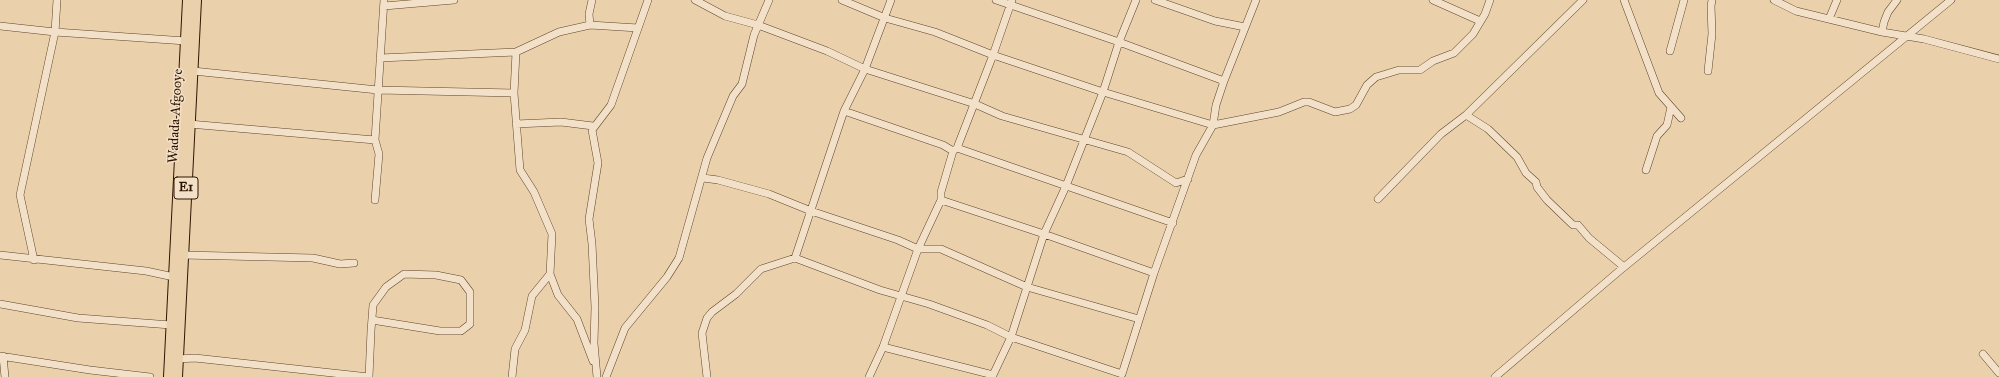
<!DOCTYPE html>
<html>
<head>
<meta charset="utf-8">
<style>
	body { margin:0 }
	canvas { display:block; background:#ebd1ab }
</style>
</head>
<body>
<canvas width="1999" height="377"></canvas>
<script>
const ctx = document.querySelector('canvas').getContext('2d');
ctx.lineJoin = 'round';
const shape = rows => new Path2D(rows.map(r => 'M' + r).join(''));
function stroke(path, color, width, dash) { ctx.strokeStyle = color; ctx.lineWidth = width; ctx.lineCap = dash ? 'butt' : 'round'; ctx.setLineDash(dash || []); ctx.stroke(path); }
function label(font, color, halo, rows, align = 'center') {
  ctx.font = font + ' "IM FELL Great Primer",serif'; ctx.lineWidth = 3; ctx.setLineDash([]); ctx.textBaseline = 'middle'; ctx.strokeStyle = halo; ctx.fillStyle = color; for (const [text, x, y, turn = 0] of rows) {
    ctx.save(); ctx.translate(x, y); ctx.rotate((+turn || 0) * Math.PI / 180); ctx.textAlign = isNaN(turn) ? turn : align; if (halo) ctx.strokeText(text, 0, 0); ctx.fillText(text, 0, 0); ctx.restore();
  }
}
const minor = shape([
	[695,0,725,16,758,25,827,51,865,69,975,104,1002,116,1128,152,1176,183,1188,179],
	[842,0,885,18,935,32,993,55,1103,92,1213,125,1216,105,1224,81,1256,0],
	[996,0,1119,42,1224,81],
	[1136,0,1119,42,1103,92,1066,186,1044,234,1011,337,1122,374,1154,273],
	[1155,0,1215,21,1245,27],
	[1433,0,1480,21],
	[1624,0,1659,93,1681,118],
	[1774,0,1796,11,1882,32,1924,39,1999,59],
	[384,6,454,0],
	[1829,19,1837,0],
	[590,25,589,14,592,0],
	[0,26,55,32,57,0],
	[1882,32,1884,22,1888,12,1897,0],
	[1670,51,1684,0],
	[516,52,514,93,520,170,534,192,552,234,550,274,558,295,577,319,593,361],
	[380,58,516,52,559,32,590,25,638,28],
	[193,71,378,90,514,93],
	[1708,71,1712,34,1711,6,1712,0],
	[844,111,865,69,891,0],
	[1466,115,1488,129,1517,157,1526,173,1536,182,1537,187,1547,200,1573,225,1578,225,1589,238,1624,267],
	[189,124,375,140],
	[516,124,561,122,593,126],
	[957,148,1173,223],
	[953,151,957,148,993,55,1012,0],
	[1646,170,1657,136,1667,125,1671,107],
	[703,178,718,180,769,194,811,211,898,240,918,249,941,249,1027,287,1139,319],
	[1378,199,1441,134,1466,115,1583,0],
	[375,200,379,154,375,140,384,0],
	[0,255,146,271,174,277],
	[183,255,313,258,340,264,354,263],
	[795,258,880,290,929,304,987,325,1011,337,993,375,883,347],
	[34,260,20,195,55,32,186,41],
	[0,304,78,318,171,325],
	[1983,354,1999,373],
	[0,356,90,370,150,377],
	[3,356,5,377],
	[178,359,195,358,369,377],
	[369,377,371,331,373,305,386,287,404,274,436,275,461,280,470,292,470,324,461,331,440,331,372,320],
	[512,377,515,349,525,330,532,296,550,274],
	[597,377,594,343,595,307,592,244,589,219,598,163,592,130,611,105,648,0],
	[606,377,625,328,667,277,679,258,707,158,733,96,742,84,754,35,769,0],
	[707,377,702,333,707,318,712,312,736,294,761,269,795,258,844,111,943,145,953,151,941,192,941,200,1044,234,1154,273,1196,155,1213,125,1279,112,1304,102,1309,102,1335,112,1350,109,1356,105,1367,85,1376,77,1399,70,1420,70,1433,61,1454,53,1473,34,1485,14,1490,0],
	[869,377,883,347,918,249,941,200],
	[1495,377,1618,272,1951,0]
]);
const highway = shape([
	[169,377,188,0],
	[177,377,196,0]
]);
stroke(minor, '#5e442b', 8);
stroke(highway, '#2f1500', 12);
stroke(minor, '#f2e1c8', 7);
stroke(highway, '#ebd1ab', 10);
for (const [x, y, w] of [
	[186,188,24]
]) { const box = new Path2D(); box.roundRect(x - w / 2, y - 11, w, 22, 3); ctx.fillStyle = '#f2e1c8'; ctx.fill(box); stroke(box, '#2f1500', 1); }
label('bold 13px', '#2f1500', null, [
	["E1",186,188]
]);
label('14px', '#2f1500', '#f2e1c8', [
	["Wadada Afgooye",176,116,-87]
]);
</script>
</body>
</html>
